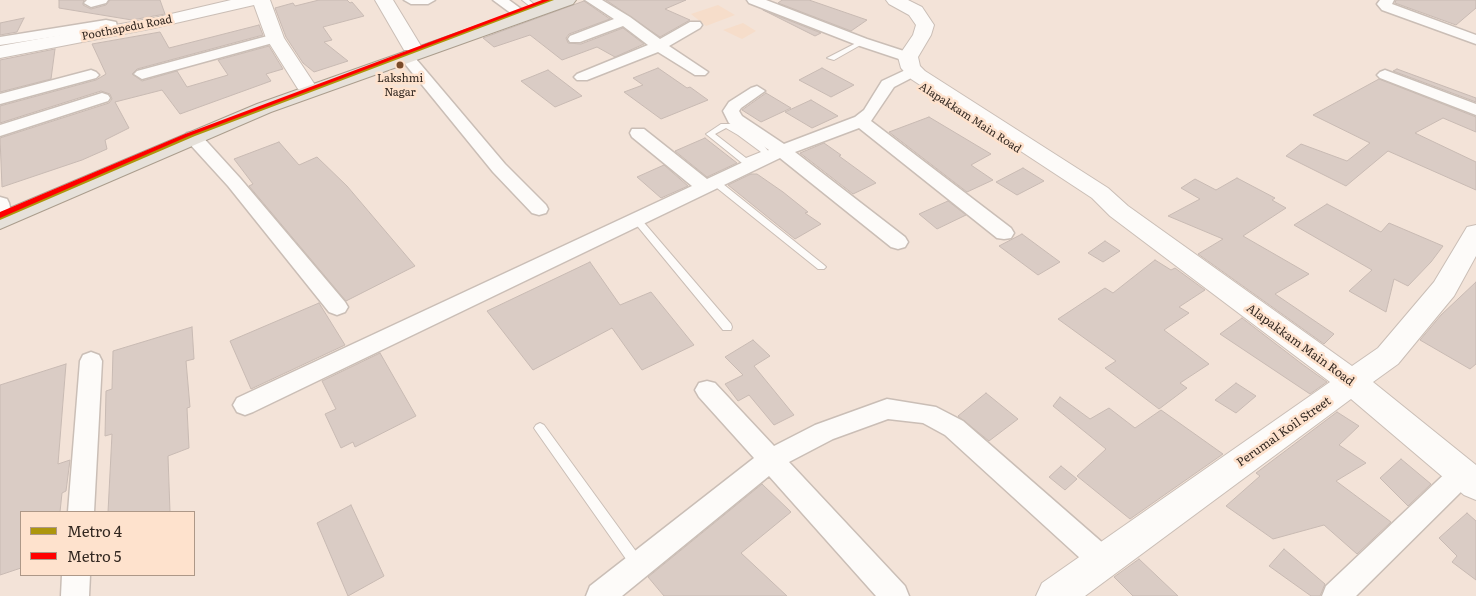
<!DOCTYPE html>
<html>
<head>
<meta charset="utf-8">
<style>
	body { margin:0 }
	#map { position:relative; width:1476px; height:596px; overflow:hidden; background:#f3e3d8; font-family:Literata,serif }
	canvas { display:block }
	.legend { position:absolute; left:20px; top:511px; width:175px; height:65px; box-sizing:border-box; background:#fee2cd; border:1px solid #ad9888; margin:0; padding:6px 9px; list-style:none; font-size:15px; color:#332821 }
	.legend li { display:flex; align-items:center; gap:10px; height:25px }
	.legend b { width:25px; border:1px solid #ad9888 }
</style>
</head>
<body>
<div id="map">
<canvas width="1476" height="596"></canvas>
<ul class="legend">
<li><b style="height:6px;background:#ad960d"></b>Metro 4</li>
<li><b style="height:6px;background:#f00"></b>Metro 5</li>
</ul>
</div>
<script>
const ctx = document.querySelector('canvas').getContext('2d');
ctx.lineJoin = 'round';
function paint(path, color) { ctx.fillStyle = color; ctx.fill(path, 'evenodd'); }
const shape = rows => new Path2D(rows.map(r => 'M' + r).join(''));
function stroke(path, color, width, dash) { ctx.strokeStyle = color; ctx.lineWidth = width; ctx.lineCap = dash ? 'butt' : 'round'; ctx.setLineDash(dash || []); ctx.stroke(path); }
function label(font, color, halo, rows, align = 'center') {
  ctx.font = font + ' Literata,serif'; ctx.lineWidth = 5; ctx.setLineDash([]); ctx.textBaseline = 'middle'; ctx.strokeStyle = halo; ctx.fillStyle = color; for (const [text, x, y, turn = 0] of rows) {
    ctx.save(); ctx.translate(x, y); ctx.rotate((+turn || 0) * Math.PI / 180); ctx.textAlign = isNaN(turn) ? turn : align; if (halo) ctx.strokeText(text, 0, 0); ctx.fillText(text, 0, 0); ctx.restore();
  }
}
paint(shape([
	[718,5,735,15,706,26,691,14],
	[743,23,756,31,742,39,723,30]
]), '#f6ddca');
const building = shape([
	[59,0,84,0,83,5,91,9,106,5,110,0,160,0,165,14,132,20,59,8,59,0],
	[319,0,347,0,350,3,352,2,364,16,323,27,332,40,324,42,348,61,314,72,303,63,286,37,275,8,293,3,295,6,319,0],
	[606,0,686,0,665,9,690,20,660,37,606,0],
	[782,0,809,0,867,20,851,31,778,3,782,0],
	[1396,0,1476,0,1476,8,1456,25,1395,3,1396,0],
	[584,1,610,19,569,34,566,38,568,43,581,44,623,28,644,44,615,57,597,47,562,60,530,35,494,47,483,38,584,1],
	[763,10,821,33,815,36,763,10],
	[24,18,17,32,0,35,0,23,24,18],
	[259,25,263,35,137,69,132,74,142,81,177,71,187,87,228,75,218,60,269,46,283,69,266,74,271,81,180,114,162,90,115,102,129,128,105,140,107,149,82,160,2,187,0,138,109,103,112,99,110,94,101,91,0,123,0,106,96,80,106,74,92,44,160,32,169,48,259,25],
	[55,49,51,79,0,92,0,60,55,49],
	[658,68,687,88,690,87,708,100,661,119,624,92,643,85,633,78,658,68],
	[822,68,854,85,831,97,799,80,822,68],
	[1397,69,1476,98,1476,102,1393,71,1397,69],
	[548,70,582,96,555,107,521,81,548,70],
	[1379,79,1476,117,1476,132,1443,118,1415,133,1476,162,1476,190,1388,151,1346,186,1286,156,1301,144,1347,161,1370,143,1313,115,1379,79],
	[766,93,791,108,761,122,742,110,766,93],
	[811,100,838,116,812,128,785,112,811,100],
	[929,117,991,154,971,165,993,180,967,192,889,132,929,117],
	[705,138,737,163,707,177,675,151,705,138],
	[279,142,299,165,317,157,347,186,415,266,346,301,249,186,253,184,234,159,279,142],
	[824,143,841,155,839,156,876,183,853,194,800,153,824,143],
	[664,165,688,186,661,198,637,177,664,165],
	[1023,168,1044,181,1017,195,996,182,1023,168],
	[751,174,757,174,783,192,808,212,805,213,821,224,795,239,728,185,751,174],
	[1237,178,1275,198,1272,200,1286,208,1243,236,1309,274,1275,294,1334,334,1324,344,1198,254,1223,239,1168,216,1200,199,1181,188,1195,179,1216,190,1237,178],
	[948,201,966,215,937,229,919,214,948,201],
	[1327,204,1381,232,1389,223,1443,246,1431,262,1408,286,1394,279,1386,312,1349,291,1372,270,1294,225,1327,204],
	[1022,234,1060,262,1038,275,999,246,1022,234],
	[1105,241,1120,251,1103,262,1088,253,1105,241],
	[1155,260,1171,270,1175,268,1205,290,1179,307,1189,313,1164,330,1209,364,1180,383,1187,388,1159,409,1105,368,1116,361,1058,319,1105,288,1113,293,1155,260],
	[590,262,620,305,651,292,694,345,642,370,612,328,533,370,487,311,590,262],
	[1476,282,1476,364,1470,369,1420,340,1441,315,1476,282],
	[319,303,345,345,251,389,230,341,319,303],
	[1242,318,1302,364,1327,382,1310,394,1220,334,1242,318],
	[192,327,194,359,186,361,190,407,187,408,189,448,168,456,170,512,108,512,112,434,105,436,106,391,112,389,113,351,192,327],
	[753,340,770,356,754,366,794,415,774,425,749,395,738,401,725,384,743,375,725,357,753,340],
	[380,353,416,416,355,447,353,442,341,448,325,414,336,409,322,381,380,353],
	[66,364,58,464,70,460,66,491,62,493,60,512,21,512,21,568,0,575,0,385,66,364],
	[1236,383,1256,396,1236,413,1215,400,1236,383],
	[986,393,1018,419,989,441,958,416,986,393],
	[1060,397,1090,419,1109,408,1135,428,1161,410,1223,454,1130,519,1077,476,1106,449,1053,406,1060,397],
	[1337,412,1359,426,1339,445,1366,463,1336,481,1391,522,1357,554,1324,525,1273,539,1226,506,1260,476,1256,473,1337,412],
	[1401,459,1431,484,1408,506,1380,478,1401,459],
	[1061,466,1077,479,1065,490,1049,477,1061,466],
	[762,484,791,512,741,553,787,596,664,596,648,577,762,484],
	[351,505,384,576,348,596,317,523,351,505],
	[1467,513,1476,521,1476,580,1452,562,1457,556,1439,538,1467,513],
	[1284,549,1325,584,1320,596,1311,596,1269,566,1284,549],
	[1139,559,1178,596,1133,596,1114,577,1139,559]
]);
paint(building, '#daccc5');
stroke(building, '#c8bab3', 1);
const lane = shape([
	[522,0,529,0,536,6,531,7,522,0],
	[862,40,865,42,864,43,834,60,827,58,862,40],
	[721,124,733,124,742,130,753,128,753,132,747,134,759,142,764,139,770,139,770,143,764,146,770,153,748,163,742,163,706,134,721,124],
	[726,128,738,135,761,152,746,158,715,134,726,128],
	[715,179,718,180,824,265,826,267,824,269,818,269,712,184,711,182,712,180,715,179],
	[637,217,640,218,731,324,732,327,731,330,723,330,634,222,632,220,634,218,637,217],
	[540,423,544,425,643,561,645,565,643,569,638,571,633,569,536,431,534,428,536,425,540,423]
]);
const street = shape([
	[87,0,108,0,106,3,91,7,84,3,87,0],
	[404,0,435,0,428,4,411,4,404,0],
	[493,0,509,0,524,11,522,14,512,14,493,0],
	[585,0,602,0,630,17,660,39,690,22,700,22,702,25,700,28,669,46,708,72,705,75,695,75,658,52,587,80,577,80,574,77,577,74,648,45,623,26,580,42,570,42,568,39,570,36,614,19,585,0],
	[747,0,766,0,867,39,913,54,916,57,908,62,857,45,749,3,747,0],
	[1380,0,1394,0,1392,4,1476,35,1476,44,1382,10,1377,4,1380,0],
	[106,20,116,22,118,31,116,34,106,34,104,29,0,45,0,37,106,20],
	[275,34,282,38,280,41,142,79,134,74,137,71,275,34],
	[406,51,411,53,505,164,546,205,548,209,546,213,539,215,532,213,493,172,401,59,398,56,406,51],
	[914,66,922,71,919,74,894,87,871,121,1011,228,1014,233,1011,238,1004,239,997,238,859,128,795,152,905,237,908,242,905,247,898,249,891,247,780,158,253,412,245,415,237,412,233,405,237,398,692,186,632,137,630,133,632,129,644,129,707,179,769,150,729,123,723,111,729,102,751,88,757,86,765,91,741,108,739,111,742,116,784,144,855,117,864,110,882,81,914,66],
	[91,70,96,72,99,75,96,78,0,104,0,94,91,70],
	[1385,70,1476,104,1476,115,1380,78,1377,75,1380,72,1385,70],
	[102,93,108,95,110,98,108,101,0,136,0,125,102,93],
	[193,132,199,133,240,178,345,302,348,307,345,312,337,315,329,312,228,186,187,141,184,137,187,133,193,132],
	[0,197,7,199,9,203,10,207,8,211,0,213,0,197],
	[91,352,99,355,102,361,94,512,68,512,80,361,83,355,91,352],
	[707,381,715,383,774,446,815,425,887,399,936,407,963,421,1112,551,1116,560,1112,569,1102,573,1092,569,945,435,923,423,888,419,833,439,789,462,905,586,909,596,876,596,769,476,622,596,586,596,590,586,754,458,699,397,695,390,699,383,707,381],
	[1463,462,1472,465,1476,473,1472,481,1356,596,1322,596,1326,586,1454,465,1463,462],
	[62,575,90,575,89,596,61,596,62,575]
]);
const secondary = shape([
	[231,0,270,0,284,38,315,85,312,89,305,91,298,89,266,38,254,5,154,28,0,58,0,46,154,18,231,0],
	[375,0,393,0,421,46,418,50,404,50,375,0],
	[886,0,908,0,922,7,934,25,931,35,918,57,920,66,925,71,1108,188,1128,206,1352,366,1378,348,1434,282,1467,227,1476,225,1476,256,1454,296,1398,364,1373,382,1476,465,1476,500,1464,495,1351,399,1085,596,1036,596,1042,583,1330,382,1110,216,1092,198,911,79,901,68,898,57,913,35,916,25,909,15,889,4,886,0]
]);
const primary = shape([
	[550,0,576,0,573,4,271,112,0,229,0,212,257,104,550,0]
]);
stroke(lane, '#cabeb6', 2);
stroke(street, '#cabeb6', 3);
stroke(secondary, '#cabeb6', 2);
stroke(primary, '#aa9d8d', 2);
paint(lane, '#fdfbf9');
paint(street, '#fdfbf9');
paint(secondary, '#fdfbf9');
paint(primary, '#e6e1da');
paint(shape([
	[546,0,554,0,195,136,0,220,0,214,191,134,546,0]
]), '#ad960d');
paint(shape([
	[542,0,550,0,189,136,0,218,0,212,185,134,542,0]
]), '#f00');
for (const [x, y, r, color] of [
	[400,65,4.5,"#7a4b2a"]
]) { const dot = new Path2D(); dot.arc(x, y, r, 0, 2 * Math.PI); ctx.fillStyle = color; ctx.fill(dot); stroke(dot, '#fee2cd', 2); }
label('11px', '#332821', '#fee2cd', [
	["Poothapedu Road",127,28,-11],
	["Alapakkam Main Road",970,118,33]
]);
label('11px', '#332821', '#fee2cd', [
	["Lakshmi",400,79],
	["Nagar",400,93]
]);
label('12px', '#332821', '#fee2cd', [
	["Alapakkam Main Road",1300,345,36],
	["Perumal Koil Street",1284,432,-35]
]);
</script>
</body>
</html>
